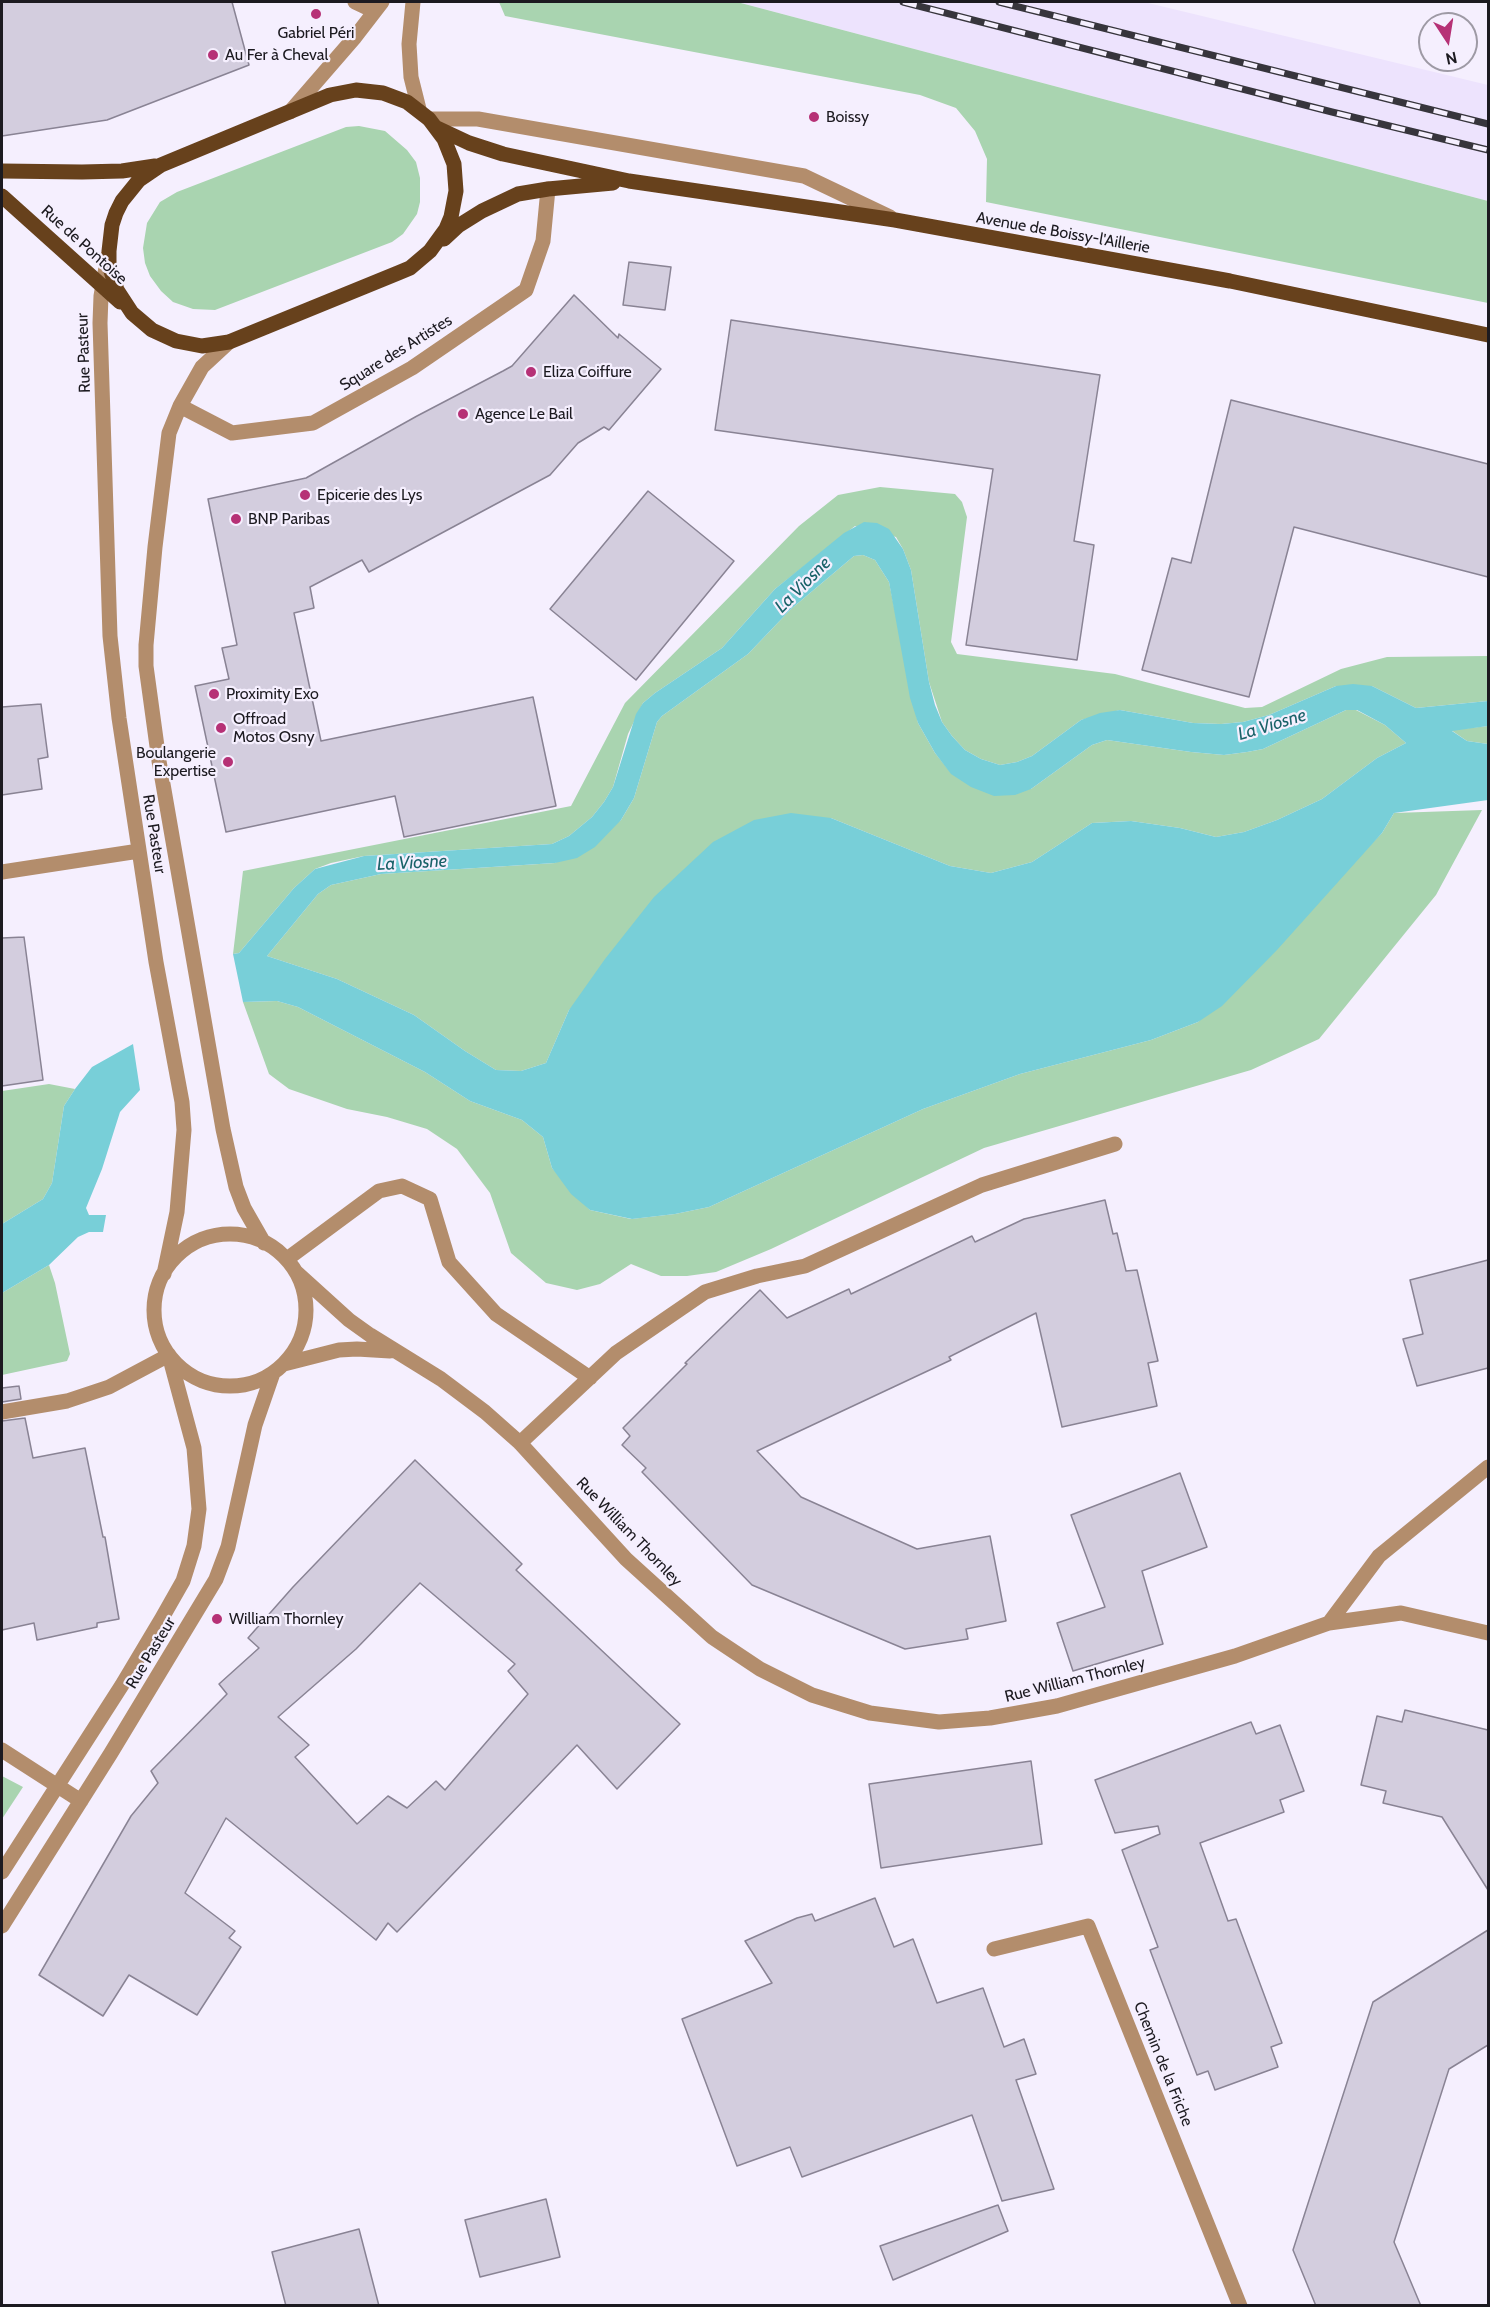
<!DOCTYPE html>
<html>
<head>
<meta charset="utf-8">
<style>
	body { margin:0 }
	#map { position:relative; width:1490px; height:2307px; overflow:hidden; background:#f5effe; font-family:Cabin,sans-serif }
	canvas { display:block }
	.frame { position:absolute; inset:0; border:3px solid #1c1a20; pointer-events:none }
	.north { position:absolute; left:1418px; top:12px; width:60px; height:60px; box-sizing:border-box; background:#f5effe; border:2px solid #9e9aa5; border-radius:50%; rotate:168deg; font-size:16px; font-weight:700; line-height:24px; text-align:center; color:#1c1a20 }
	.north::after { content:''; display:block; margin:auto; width:21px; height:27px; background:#b63176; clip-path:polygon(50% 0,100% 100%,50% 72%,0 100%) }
</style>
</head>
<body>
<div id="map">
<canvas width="1490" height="2307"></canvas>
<div class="frame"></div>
<div class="north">N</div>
</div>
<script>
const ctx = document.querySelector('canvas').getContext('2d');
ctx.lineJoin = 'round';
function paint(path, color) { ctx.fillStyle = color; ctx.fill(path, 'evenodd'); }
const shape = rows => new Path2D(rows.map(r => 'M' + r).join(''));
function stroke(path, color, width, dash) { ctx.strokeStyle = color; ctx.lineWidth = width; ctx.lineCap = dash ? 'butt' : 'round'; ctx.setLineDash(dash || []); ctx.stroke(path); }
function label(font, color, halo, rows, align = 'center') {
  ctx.font = font + ' Cabin,sans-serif'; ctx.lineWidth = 4.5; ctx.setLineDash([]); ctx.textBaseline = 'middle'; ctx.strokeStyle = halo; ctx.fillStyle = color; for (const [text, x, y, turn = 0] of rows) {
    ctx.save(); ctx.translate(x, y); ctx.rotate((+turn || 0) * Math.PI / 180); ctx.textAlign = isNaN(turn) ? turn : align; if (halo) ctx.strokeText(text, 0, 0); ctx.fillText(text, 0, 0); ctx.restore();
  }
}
paint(shape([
	[737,2,1144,2,1488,85,1488,201]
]), '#ede3fd');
paint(shape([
	[499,2,737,2,1488,201,1488,303,986,202,987,159,975,131,956,108,920,95,505,16],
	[359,126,385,131,407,150,416,162,420,178,420,202,417,214,403,234,392,242,215,310,193,309,173,302,161,291,150,276,145,263,143,248,147,223,160,202,177,192,346,127],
	[880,487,955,494,962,502,967,517,951,642,957,654,1115,674,1245,708,1262,707,1341,669,1387,657,1488,656,1488,701,1416,708,1372,686,1336,686,1269,715,1243,722,1221,724,1193,723,1120,710,1081,720,1032,756,1017,762,1000,765,981,759,965,750,952,736,942,722,929,682,911,570,903,549,896,537,855,526,775,589,722,648,655,693,643,703,628,734,613,787,604,802,592,817,569,836,552,844,364,856,331,863,315,869,294,888,239,953,233,954,243,871,571,806,625,703,799,526,838,495],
	[863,555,875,560,889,582,918,723,935,753,952,774,1031,789,1092,745,1107,740,1191,752,1224,755,1247,752,1263,749,1346,710,1356,710,1385,725,1406,743,1377,758,1322,799,1277,820,1244,832,1216,837,1180,828,1131,821,1092,823,1032,862,991,873,950,866,831,818,569,1010,546,1063,521,1071,496,1070,465,1051,414,1015,337,979,267,956,318,894,331,885,381,874,555,863,621,820,634,798,657,722,662,716,748,654,791,609,854,556],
	[1488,726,1488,744,1467,741,1451,730],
	[1482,810,1436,895,1319,1039,1251,1070,984,1148,771,1249,716,1272,687,1276,661,1276,631,1264,600,1284,577,1290,546,1283,511,1253,490,1193,457,1149,427,1129,387,1117,347,1109,289,1089,269,1074,243,1002,277,1001,298,1007,425,1072,470,1101,522,1120,543,1137,552,1168,590,1210,631,1219,675,1214,709,1207,923,1109,1020,1074,1151,1040,1198,1022,1382,833,1394,813],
	[49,1084,75,1089,64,1106,52,1183,43,1199,2,1224,2,1091],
	[49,1265,55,1283,70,1354,67,1361,2,1375,2,1293],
	[2,1776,23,1787,2,1819]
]), '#a9d4b0');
paint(shape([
	[864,522,877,523,889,529,903,549,911,570,929,682,935,705,942,722,952,736,965,750,981,759,1000,765,1017,762,1032,756,1081,720,1100,713,1120,710,1193,723,1221,724,1243,722,1269,715,1336,686,1353,684,1372,686,1416,708,1488,701,1488,726,1452,731,1467,741,1488,744,1488,800,1394,813,1382,833,1277,950,1222,1006,1198,1022,1151,1040,1020,1074,923,1109,709,1207,675,1214,632,1219,590,1210,571,1194,552,1168,543,1137,522,1120,470,1101,425,1072,298,1007,277,1001,243,1002,233,954,239,953,294,888,315,869,364,856,536,845,552,844,569,836,592,817,604,802,613,787,636,714,643,703,655,693,722,648,775,589,844,533],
	[863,555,875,560,889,582,910,698,918,723,935,753,951,774,971,787,994,796,1015,795,1031,789,1092,745,1107,740,1191,752,1224,755,1247,752,1263,749,1346,710,1357,710,1385,725,1406,743,1377,758,1322,799,1277,820,1244,832,1216,837,1180,828,1131,821,1092,823,1032,862,991,873,950,866,831,818,791,813,754,820,713,842,654,897,605,959,569,1010,546,1063,521,1071,496,1070,465,1051,414,1015,337,979,267,956,318,894,331,885,381,874,555,863,577,858,595,847,621,820,634,798,657,722,662,716,748,654,791,609,854,556],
	[133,1044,140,1090,120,1112,102,1169,86,1208,89,1215,106,1215,103,1232,89,1232,78,1237,49,1265,2,1293,2,1224,43,1199,52,1183,64,1106,75,1089,92,1067]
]), '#78cfd8');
const building = shape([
	[2,2,232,2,249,65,107,120,2,136,2,2],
	[629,262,671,267,665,310,623,305,629,262],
	[574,295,618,338,619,334,661,369,609,430,604,427,578,443,550,475,369,572,362,560,310,587,314,608,294,613,321,741,533,697,556,806,404,837,395,796,226,832,195,686,229,679,222,648,237,645,208,499,306,478,417,416,503,371,512,366,574,295],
	[731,320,1100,375,1074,541,1094,545,1077,660,966,645,993,469,715,430,731,320],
	[1231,400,1488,464,1488,577,1294,527,1249,697,1142,670,1172,558,1191,563,1231,400],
	[648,491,734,561,636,680,550,609,648,491],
	[41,704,48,757,38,759,42,789,2,795,2,707,41,704],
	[24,937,43,1080,2,1086,2,938,24,937],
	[1105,1200,1113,1234,1117,1233,1126,1271,1137,1270,1158,1361,1148,1363,1157,1406,1062,1427,1036,1313,949,1357,951,1360,757,1451,801,1497,917,1549,990,1536,1006,1621,966,1629,968,1639,905,1649,752,1585,642,1472,646,1468,622,1445,630,1436,623,1428,687,1364,685,1363,760,1290,787,1318,849,1289,851,1294,972,1236,975,1242,1024,1219,1105,1200],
	[1488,1260,1488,1368,1417,1386,1403,1339,1423,1334,1410,1280,1488,1260],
	[19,1386,21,1399,2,1402,2,1388,19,1386],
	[25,1418,33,1458,85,1448,103,1537,105,1537,119,1619,97,1623,97,1627,37,1640,34,1623,2,1630,2,1421,25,1418],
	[415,1460,522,1564,516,1570,680,1724,617,1789,577,1745,397,1932,388,1923,376,1940,226,1818,185,1893,235,1931,229,1938,241,1947,197,2015,129,1975,103,2016,39,1975,131,1816,158,1783,151,1771,227,1694,219,1684,259,1648,248,1638,293,1587,415,1460],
	[420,1583,515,1664,508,1671,528,1694,445,1790,436,1781,407,1808,388,1796,357,1824,295,1757,309,1745,278,1717,356,1649,420,1583],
	[1180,1473,1207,1547,1142,1571,1163,1644,1073,1671,1057,1623,1105,1607,1071,1515,1180,1473],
	[1405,1710,1488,1730,1488,1890,1442,1817,1383,1803,1386,1791,1361,1785,1377,1716,1402,1722,1405,1710],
	[1251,1722,1256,1734,1280,1725,1304,1791,1280,1800,1284,1812,1200,1843,1228,1921,1236,1919,1282,2043,1271,2047,1278,2067,1215,2090,1208,2071,1197,2075,1150,1950,1158,1947,1122,1850,1160,1834,1158,1826,1115,1833,1095,1780,1251,1722],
	[1031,1761,1042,1844,881,1868,869,1784,1031,1761],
	[875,1898,894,1947,913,1939,937,2003,983,1988,1004,2047,1024,2039,1036,2074,1016,2080,1054,2189,1002,2201,972,2115,802,2177,790,2147,737,2166,682,2019,772,1983,745,1941,797,1918,812,1914,815,1921,875,1898],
	[1488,1930,1488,2045,1449,2069,1394,2242,1421,2306,1316,2306,1293,2250,1373,2002,1488,1930],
	[546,2199,560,2257,480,2277,465,2220,546,2199],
	[998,2205,1008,2231,893,2280,880,2246,998,2205],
	[359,2229,379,2306,286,2306,272,2252,359,2229]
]);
paint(building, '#d3cdde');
stroke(building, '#898394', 1.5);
stroke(shape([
	[355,2,374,11],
	[413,2,409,44,411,77,419,109],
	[290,112,355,37,382,2],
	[429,119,478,119,804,176,890,217],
	[108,256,101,296,100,323,110,636,119,718,156,962,182,1102,184,1130,177,1212,164,1274],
	[229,342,202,367,180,406,169,433,155,547,146,645,146,666,159,761,223,1129,236,1187,244,1208,264,1243],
	[180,406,232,433,313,423,412,368,526,290,543,241,548,189],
	[2,872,139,851],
	'154 1310a76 76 0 1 1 152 0a76 76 0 1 1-152 0Z',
	[287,1259,379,1191,402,1186,430,1199,449,1262,496,1314,590,1378],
	[296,1272,349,1320,370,1335,441,1379,485,1412,520,1443,626,1559,712,1637,760,1669,812,1695,870,1713,939,1722,990,1718,1057,1706,1235,1656,1329,1623,1401,1613,1488,1633],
	[284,1364,339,1350,357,1349,390,1351],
	[2,1412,67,1401,109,1387,169,1355],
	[520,1443,616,1353,705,1292,757,1276,805,1266,982,1185,1115,1144],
	[1329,1623,1379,1556,1488,1467],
	[2,1750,81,1801],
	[2,1872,122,1685,162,1618,183,1581,194,1546,199,1509,194,1448,169,1355],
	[2,1926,111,1753,216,1579,228,1547,255,1425,273,1373],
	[994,1949,1088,1926,1240,2306]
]), '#b38d6c', 15);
stroke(shape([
	[356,90,383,93,407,102,429,119,444,139,454,164,456,191,451,217,446,229,430,251,410,268,398,273,229,342,202,346,176,341,152,330,132,313,117,290,109,265,109,251,112,225,116,213,122,201,139,180,161,165,330,95,356,90],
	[437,128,469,143,503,154,629,181,895,220,1230,281,1488,335],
	[2,171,82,172,122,171,155,166],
	[2,196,120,302],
	[444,239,458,226,482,211,518,194,548,189,613,183]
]), '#67411c', 15);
const rail = shape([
	[903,2,1332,112,1488,150],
	[999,2,1488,124]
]);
stroke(rail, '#37353c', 7);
stroke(rail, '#f5effe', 4.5, [14]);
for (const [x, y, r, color] of [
	[316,14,6,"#b63176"],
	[213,55,6,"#b63176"],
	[814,117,6,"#b63176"],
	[531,372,6,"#b63176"],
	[463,414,6,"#b63176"],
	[305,495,6,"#b63176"],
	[236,519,6,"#b63176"],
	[214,694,6,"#b63176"],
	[221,728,6,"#b63176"],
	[228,762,6,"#b63176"],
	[217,1619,6,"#b63176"]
]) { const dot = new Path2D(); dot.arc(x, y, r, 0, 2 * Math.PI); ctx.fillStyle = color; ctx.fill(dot); stroke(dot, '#f5effe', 2); }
label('16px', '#1c1a20', '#f5effe', [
	["Gabriel Péri",316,33,"center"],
	["Au Fer à Cheval",225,55],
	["Boissy",826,117],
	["Eliza Coiffure",543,372],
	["Agence Le Bail",475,414],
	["Epicerie des Lys",317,495],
	["BNP Paribas",248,519],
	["Proximity Exo",226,694],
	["Offroad",233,719],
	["Motos Osny",233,737],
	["Boulangerie",216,753,"right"],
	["Expertise",216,771,"right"],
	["William Thornley",229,1619]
], 'left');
label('16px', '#1c1a20', '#f5effe', [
	["Avenue de Boissy-l'Aillerie",1063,233,10],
	["Rue de Pontoise",84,245,42],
	["Rue Pasteur",84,353,-92],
	["Square des Artistes",396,353,-32],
	["Rue Pasteur",154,834,81],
	["Rue William Thornley",629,1532,46],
	["Rue Pasteur",151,1653,-59],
	["Rue William Thornley",1075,1680,-14],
	["Chemin de la Friche",1163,2064,68]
]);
label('italic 18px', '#196269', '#f5effe', [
	["La Viosne",803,585,-45],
	["La Viosne",1272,725,-17],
	["La Viosne",412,863,-3]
]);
</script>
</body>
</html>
